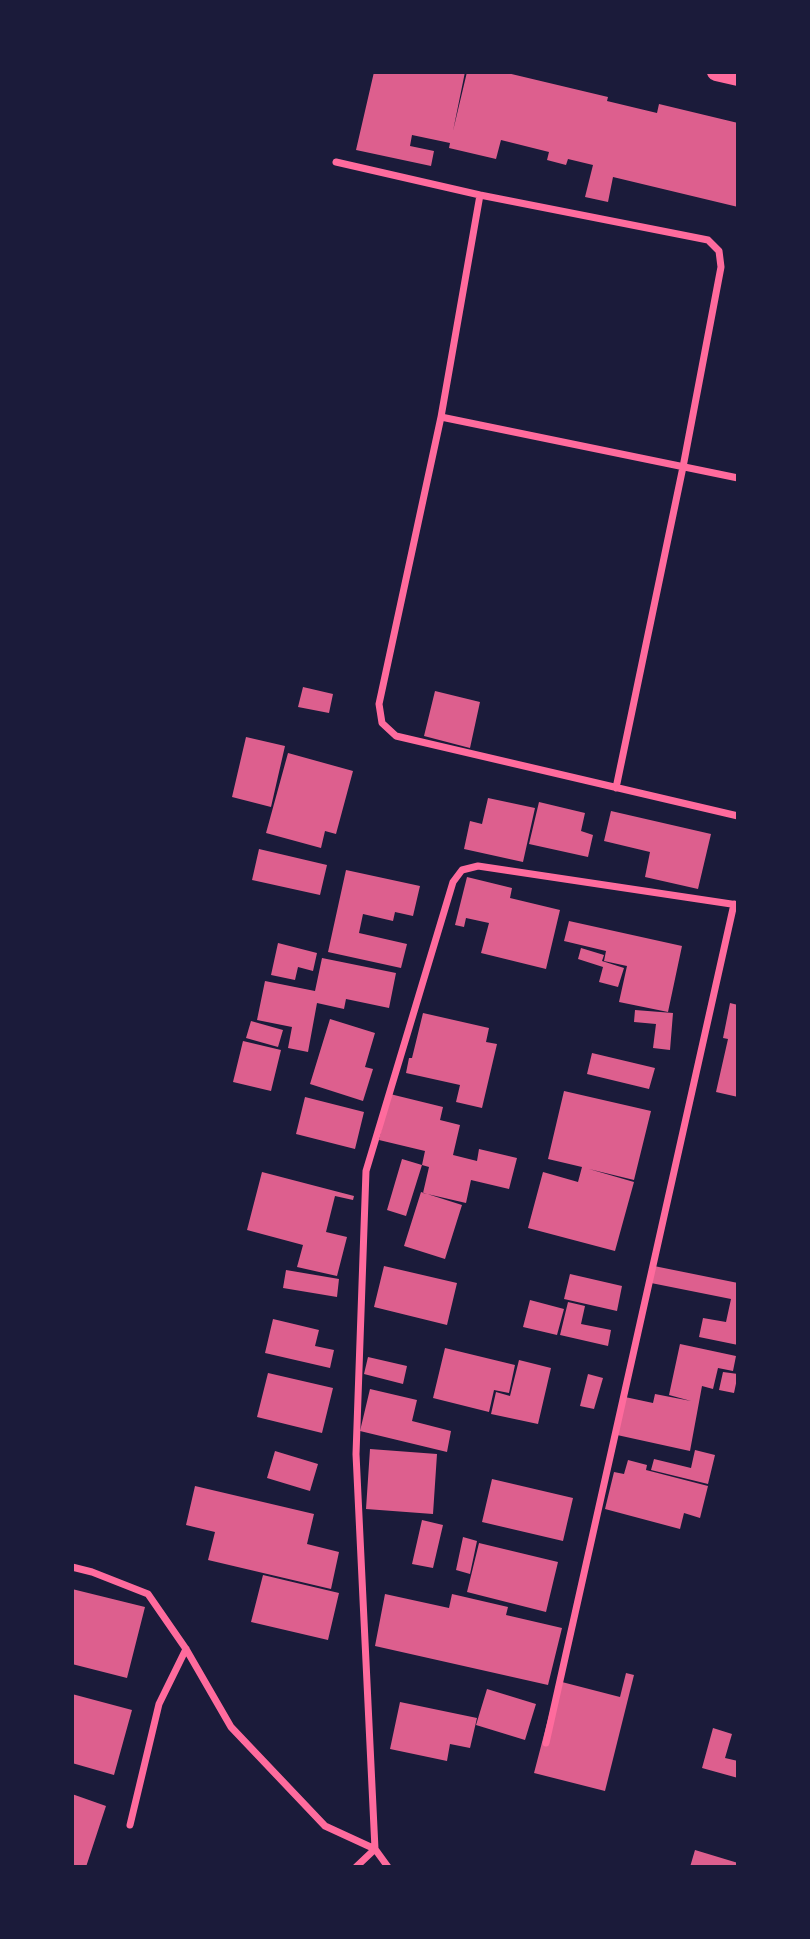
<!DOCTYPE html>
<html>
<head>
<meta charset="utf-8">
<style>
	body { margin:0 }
	#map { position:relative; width:810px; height:1939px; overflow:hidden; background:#1b1b3a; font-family:"IBM Plex Sans",sans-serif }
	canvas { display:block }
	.frame { position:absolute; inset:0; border:74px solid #1b1b3a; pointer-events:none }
</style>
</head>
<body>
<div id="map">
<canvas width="810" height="1939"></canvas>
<div class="frame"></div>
</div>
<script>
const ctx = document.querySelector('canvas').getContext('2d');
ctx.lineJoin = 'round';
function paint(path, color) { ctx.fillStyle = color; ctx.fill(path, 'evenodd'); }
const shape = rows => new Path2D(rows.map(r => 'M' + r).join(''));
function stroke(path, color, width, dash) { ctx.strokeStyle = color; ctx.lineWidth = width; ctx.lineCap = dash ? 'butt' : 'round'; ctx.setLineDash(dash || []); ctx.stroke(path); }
paint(shape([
	[374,72,465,72,453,131,467,72,503,72,608,97,607,101,657,113,659,104,738,123,738,207,613,177,608,202,585,197,593,165,568,159,566,165,547,160,549,152,501,140,496,159,449,148,450,143,412,135,410,146,434,151,431,166,356,150],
	[303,687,333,694,329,713,298,707],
	[435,691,480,702,470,748,424,736],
	[246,737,285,746,271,807,232,797],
	[288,753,353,771,336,834,325,831,321,848,266,833],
	[488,798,535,808,523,862,464,849,470,821,482,824],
	[539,802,585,813,581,831,593,835,588,857,529,844],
	[611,811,711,834,698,889,645,877,650,852,604,841],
	[259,849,327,865,320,895,252,880],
	[346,870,420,886,413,916,395,912,393,921,363,914,359,933,407,944,401,968,328,952],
	[467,877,512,888,510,898,560,910,546,969,481,953,489,923,466,918,464,927,455,925],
	[569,921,682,946,668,1012,619,1002,627,966,604,961,606,951,564,941],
	[278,943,317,953,313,971,298,967,295,980,271,975],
	[581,948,604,955,602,961,624,968,618,987,599,982,603,967,578,959],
	[322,958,396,973,389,1008,346,999,344,1009,317,1003,308,1052,288,1048,292,1027,257,1020,265,981,315,991],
	[730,1003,738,1005,738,1097,716,1092,728,1039,723,1038],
	[635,1010,673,1013,670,1050,653,1048,656,1024,634,1022],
	[423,1013,489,1028,486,1042,497,1044,482,1108,456,1102,460,1085,406,1073,409,1058,412,1058],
	[330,1019,375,1033,365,1067,373,1069,363,1101,310,1084],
	[251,1021,283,1030,278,1047,246,1038],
	[243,1041,281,1050,271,1091,233,1082],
	[592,1053,655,1068,649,1089,587,1074],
	[564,1091,651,1111,634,1180,589,1169,634,1182,615,1251,528,1228,543,1172,578,1182,582,1167,548,1159],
	[390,1094,443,1107,440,1120,460,1125,453,1155,477,1161,479,1149,517,1158,509,1189,471,1180,466,1203,423,1193,429,1167,422,1165,406,1216,387,1210,402,1159,422,1165,425,1151,379,1140],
	[305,1097,364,1112,355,1149,296,1134],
	[262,1172,354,1196,353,1200,335,1196,326,1232,347,1237,337,1276,297,1267,303,1245,247,1230],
	[421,1192,462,1205,445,1259,404,1246],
	[384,1266,457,1283,447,1325,374,1307],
	[654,1266,738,1283,738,1345,699,1337,703,1318,726,1322,731,1299,651,1283],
	[286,1270,339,1279,337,1297,283,1288],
	[570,1274,622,1286,617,1311,564,1299],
	[530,1300,564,1309,557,1335,523,1327],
	[568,1302,585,1306,581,1324,611,1330,608,1346,560,1335],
	[273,1319,319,1330,315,1346,334,1350,330,1368,265,1353],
	[680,1344,736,1356,733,1371,718,1368,713,1389,702,1386,690,1451,617,1435,625,1397,653,1403,655,1394,691,1401,669,1395],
	[445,1348,515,1365,509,1393,494,1390,489,1412,433,1398],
	[368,1357,407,1366,403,1384,364,1374],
	[519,1360,551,1368,538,1424,491,1414,496,1392,510,1396],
	[723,1372,738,1374,734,1393,719,1390],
	[268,1373,333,1388,322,1433,257,1417],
	[588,1374,603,1378,594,1409,580,1406],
	[370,1389,417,1400,412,1421,451,1431,447,1452,360,1431],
	[370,1449,437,1454,433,1514,366,1509],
	[695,1450,715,1455,708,1484,651,1470,654,1459,691,1468],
	[275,1451,318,1464,310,1491,267,1478],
	[628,1460,647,1465,646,1470,708,1486,700,1518,684,1513,680,1529,605,1509,614,1472,624,1474],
	[492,1479,573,1498,563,1541,482,1522],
	[195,1486,314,1514,307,1544,339,1552,331,1589,208,1560,215,1532,186,1525],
	[422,1520,443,1525,433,1568,412,1564],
	[463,1537,477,1541,470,1574,456,1570],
	[479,1543,558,1562,546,1612,467,1592],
	[263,1575,339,1593,328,1640,251,1622],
	[72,1589,145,1607,127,1678,72,1664],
	[385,1594,449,1608,452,1594,508,1607,506,1615,562,1628,548,1685,375,1646],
	[626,1673,634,1675,605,1791,534,1773,558,1681,620,1697],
	[487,1689,536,1704,525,1740,476,1725],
	[72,1694,132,1710,114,1775,72,1763],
	[400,1702,477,1718,470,1748,450,1744,447,1761,390,1749],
	[713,1728,732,1734,725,1758,738,1761,738,1778,702,1768],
	[72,1794,106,1806,86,1867,72,1867],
	[695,1850,738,1863,738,1867,690,1867]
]), '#dd5f8e');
stroke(shape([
	[336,162,480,195,708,240,719,251,721,267,683,467,616,788],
	[480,195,441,417,379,704,382,723,396,736,738,816],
	[441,417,738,478],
	[72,1567,92,1572,148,1594,186,1649,231,1727,325,1826,375,1849,356,1867],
	[546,1743,734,904],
	[130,1825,159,1704,186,1649],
	[388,1867,375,1849,356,1454,366,1171,453,882,462,870,478,866,738,905]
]), '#ff6b9d', 7);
stroke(shape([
	[716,72,738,77]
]), '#ff6b9d', 18);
</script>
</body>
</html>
